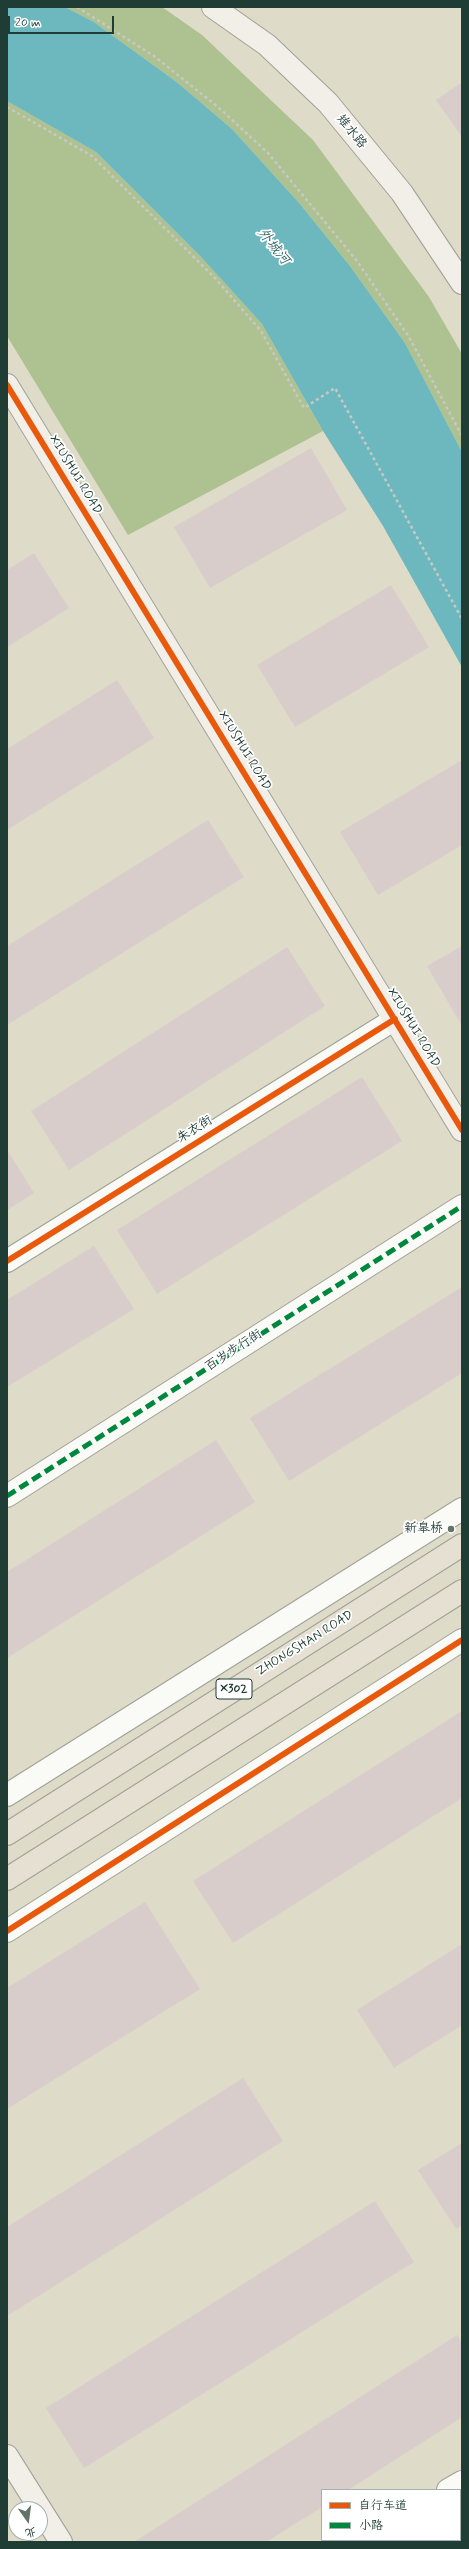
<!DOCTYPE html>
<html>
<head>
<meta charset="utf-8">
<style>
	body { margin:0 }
	#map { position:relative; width:469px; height:2549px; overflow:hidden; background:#dedbc8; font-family:Mynerve,"LXGW WenKai TC",sans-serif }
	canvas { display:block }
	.frame { position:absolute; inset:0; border:8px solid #1f3d34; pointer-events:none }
	.legend { position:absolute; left:321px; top:2489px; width:140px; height:52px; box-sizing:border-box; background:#fff; border:1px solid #a5b1ae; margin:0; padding:5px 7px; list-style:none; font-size:12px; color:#1f3d34 }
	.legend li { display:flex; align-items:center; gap:8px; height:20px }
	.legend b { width:20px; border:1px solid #a5b1ae }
	.north { position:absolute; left:8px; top:2501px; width:40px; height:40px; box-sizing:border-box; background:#fff; border:1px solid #a5b1ae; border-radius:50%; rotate:166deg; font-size:11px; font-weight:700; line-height:16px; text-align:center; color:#1f3d34 }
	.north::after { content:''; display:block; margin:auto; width:14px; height:18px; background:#627468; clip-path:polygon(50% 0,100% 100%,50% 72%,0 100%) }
	.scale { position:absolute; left:8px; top:16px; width:106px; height:18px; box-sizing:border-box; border:2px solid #1f3d34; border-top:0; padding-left:5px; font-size:12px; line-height:14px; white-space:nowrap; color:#1f3d34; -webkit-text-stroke:3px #fff; paint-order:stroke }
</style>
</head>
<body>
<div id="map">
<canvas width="469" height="2549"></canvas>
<div class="frame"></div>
<ul class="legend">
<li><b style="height:5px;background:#e8590c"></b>自行车道</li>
<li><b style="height:5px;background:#00873e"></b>小路</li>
</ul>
<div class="north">北</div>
<div class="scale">20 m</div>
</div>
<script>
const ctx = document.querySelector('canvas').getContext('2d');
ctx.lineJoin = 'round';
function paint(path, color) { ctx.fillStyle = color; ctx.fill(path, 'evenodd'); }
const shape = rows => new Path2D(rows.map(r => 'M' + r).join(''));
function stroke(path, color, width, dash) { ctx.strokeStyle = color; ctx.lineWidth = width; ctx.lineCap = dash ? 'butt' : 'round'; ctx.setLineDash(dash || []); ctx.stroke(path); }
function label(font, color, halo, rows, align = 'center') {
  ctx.font = font + ' Mynerve,"LXGW WenKai TC",sans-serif'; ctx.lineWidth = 3.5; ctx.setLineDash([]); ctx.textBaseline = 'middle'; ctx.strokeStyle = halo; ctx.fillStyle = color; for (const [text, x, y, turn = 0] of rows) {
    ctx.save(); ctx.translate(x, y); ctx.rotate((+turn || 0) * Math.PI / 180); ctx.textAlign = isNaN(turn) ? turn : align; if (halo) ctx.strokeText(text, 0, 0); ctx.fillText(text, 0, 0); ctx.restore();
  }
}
paint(shape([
	[65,7,162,7,202,35,313,140,429,297,462,354,462,452,405,343,350,266,300,204,232,129,178,83,94,22],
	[7,101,96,152,201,257,262,324,323,431,128,535,7,336]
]), '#aec190');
paint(shape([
	[7,7,65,7,94,22,178,83,232,129,300,204,350,266,405,343,462,452,462,667,383,526,323,431,262,324,201,257,96,152,7,101]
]), '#6cb8be');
paint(shape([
	[462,82,462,137,436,100],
	[311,448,347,510,210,588,174,527],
	[34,553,69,608,7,647,7,570],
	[391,585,429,647,295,727,257,665],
	[117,680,154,738,7,830,7,749],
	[462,760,462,845,378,895,340,832],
	[208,820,244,877,7,1025,7,946],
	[462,946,462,1026,427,966],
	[287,947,325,1006,69,1170,31,1111],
	[362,1077,402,1141,157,1294,117,1230],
	[7,1150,34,1193,7,1210],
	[94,1246,134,1309,7,1387,7,1300],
	[462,1287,462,1373,289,1481,250,1418],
	[216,1440,255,1502,7,1658,7,1572],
	[462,1711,462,1798,233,1943,193,1881],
	[145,1902,200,1989,7,2109,7,1988],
	[462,1944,462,2025,394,2068,357,2010],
	[243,2078,283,2141,7,2316,7,2227],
	[462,2143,462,2225,456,2229,418,2170],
	[375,2201,414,2262,84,2468,46,2408],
	[457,2335,462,2343,462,2417,348,2490,322,2490,322,2507,266,2542,134,2542]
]), '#d9cdcc');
const street = shape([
	[7,1261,395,1019],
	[7,1496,462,1206],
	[7,1795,462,1509],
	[7,1931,462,1640],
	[448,2490,462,2482],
	[364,2542,367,2540]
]);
const secondary = shape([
	[213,7,267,45,328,103,402,193,462,283],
	[7,385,462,1130],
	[7,2456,61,2542]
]);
const primary = shape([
	[7,1834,462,1545],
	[7,1879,462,1591]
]);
stroke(street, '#9fa195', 24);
stroke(secondary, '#9fa195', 24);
stroke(primary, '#9fa195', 24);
stroke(shape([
	[77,7,154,56,218,107,268,153,357,261,409,337,462,436],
	[7,107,92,156,215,278,261,331,304,408,335,388,462,619]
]), '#c8c9c5', 2.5, [3, 3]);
stroke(street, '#fafaf7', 22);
stroke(secondary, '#f2efe8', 22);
stroke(primary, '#e6e0d3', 22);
stroke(shape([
	[7,1496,462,1206]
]), '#00873e', 5, [10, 5]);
stroke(shape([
	[7,385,462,1130],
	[7,1261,395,1019],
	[7,1931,462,1640]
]), '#e8590c', 6);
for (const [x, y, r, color] of [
	[451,1529,4,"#627468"]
]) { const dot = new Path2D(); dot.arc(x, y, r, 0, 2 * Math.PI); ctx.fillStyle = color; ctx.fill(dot); stroke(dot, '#fff', 1.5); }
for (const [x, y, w] of [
	[234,1689,36]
]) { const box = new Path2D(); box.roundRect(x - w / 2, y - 10, w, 20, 3); ctx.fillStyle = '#fff'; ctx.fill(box); stroke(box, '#1f3d34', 1); }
label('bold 12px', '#1f3d34', null, [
	["X302",234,1689]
]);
label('13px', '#1f3d34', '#fff', [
	["雉水路",351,132,51],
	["XIUSHUI ROAD",75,475,59],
	["XIUSHUI ROAD",244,751,59],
	["XIUSHUI ROAD",413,1028,59],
	["朱衣街",195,1130,-32],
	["百岁步行街",234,1351,-33],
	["ZHONGSHAN ROAD",305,1644,-32]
]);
label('13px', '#1f3d34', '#fff', [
	["新皋桥",443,1529]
], 'right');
label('italic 14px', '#296363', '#fff', [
	["外城河",273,247,51]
]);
</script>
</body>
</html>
